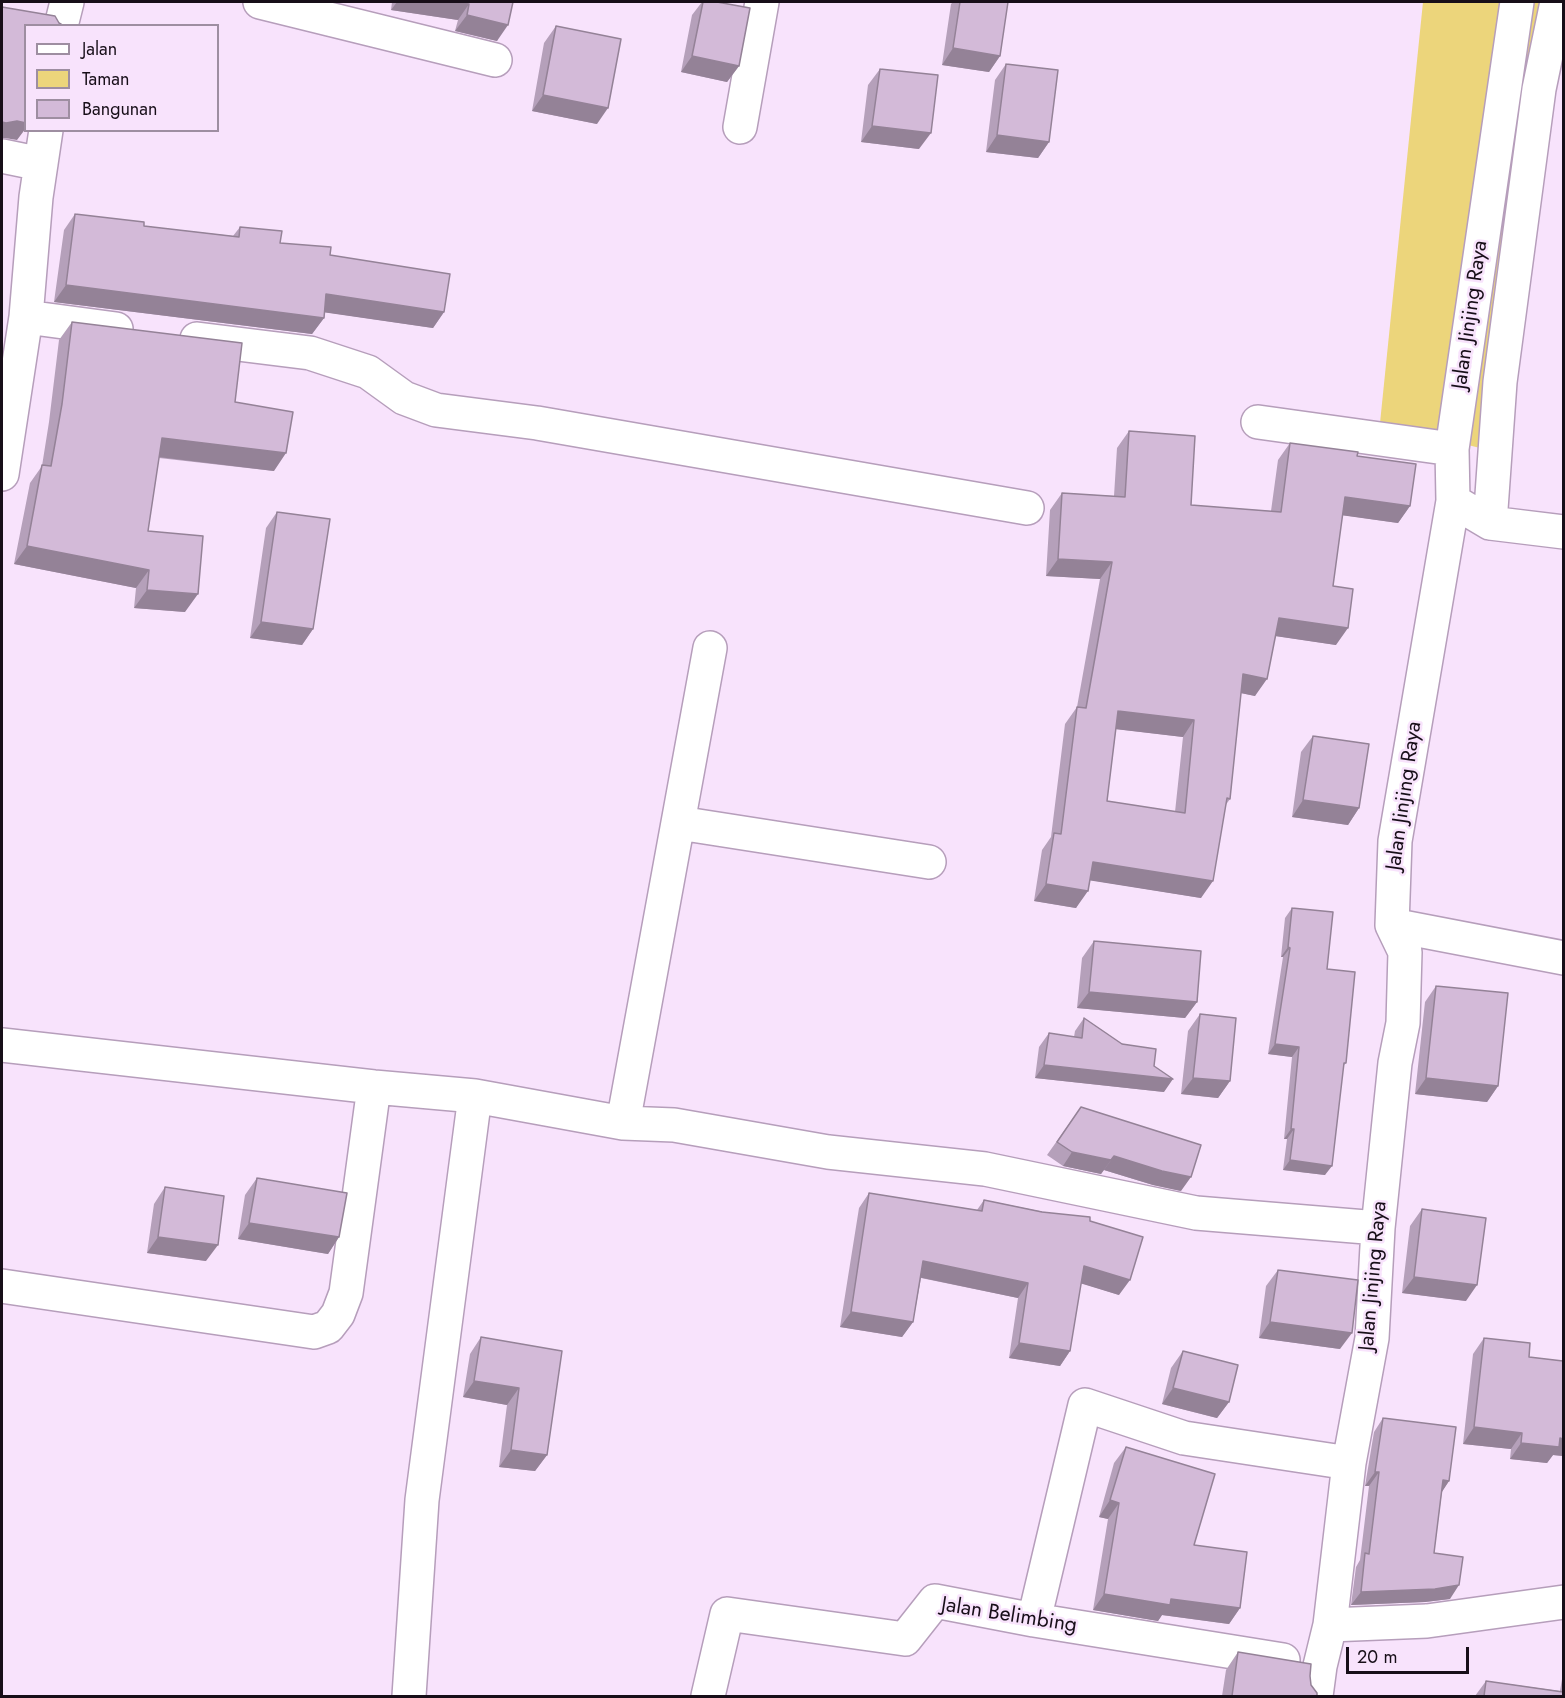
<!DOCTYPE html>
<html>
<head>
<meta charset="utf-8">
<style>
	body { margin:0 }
	#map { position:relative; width:1565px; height:1698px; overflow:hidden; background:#f8e3fc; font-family:Jost,sans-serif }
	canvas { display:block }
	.frame { position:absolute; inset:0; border:3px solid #170e18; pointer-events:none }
	.legend { position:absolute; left:24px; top:24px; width:195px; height:108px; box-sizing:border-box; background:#f8e3fc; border:2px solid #9e8ea1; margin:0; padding:8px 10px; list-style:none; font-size:18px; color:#170e18 }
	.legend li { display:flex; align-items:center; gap:12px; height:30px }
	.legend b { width:30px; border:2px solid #9e8ea1 }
	.scale { position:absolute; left:1346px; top:1647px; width:123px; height:27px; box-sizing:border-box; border:3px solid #170e18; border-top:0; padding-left:8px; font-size:18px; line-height:21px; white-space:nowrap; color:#170e18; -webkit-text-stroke:4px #f8e3fc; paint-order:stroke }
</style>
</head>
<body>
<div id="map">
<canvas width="1565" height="1698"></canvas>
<div class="frame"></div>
<ul class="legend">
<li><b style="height:8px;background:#fff"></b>Jalan</li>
<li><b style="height:16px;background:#ecd57b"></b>Taman</li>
<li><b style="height:16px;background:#d3bad8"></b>Bangunan</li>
</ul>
<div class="scale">20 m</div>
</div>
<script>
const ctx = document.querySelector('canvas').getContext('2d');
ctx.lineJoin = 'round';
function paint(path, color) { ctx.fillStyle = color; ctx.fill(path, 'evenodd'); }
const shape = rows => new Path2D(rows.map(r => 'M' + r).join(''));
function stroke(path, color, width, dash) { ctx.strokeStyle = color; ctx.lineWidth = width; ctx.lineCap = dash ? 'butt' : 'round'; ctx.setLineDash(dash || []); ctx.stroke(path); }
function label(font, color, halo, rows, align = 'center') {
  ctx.font = font + ' Jost,sans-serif'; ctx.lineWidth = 5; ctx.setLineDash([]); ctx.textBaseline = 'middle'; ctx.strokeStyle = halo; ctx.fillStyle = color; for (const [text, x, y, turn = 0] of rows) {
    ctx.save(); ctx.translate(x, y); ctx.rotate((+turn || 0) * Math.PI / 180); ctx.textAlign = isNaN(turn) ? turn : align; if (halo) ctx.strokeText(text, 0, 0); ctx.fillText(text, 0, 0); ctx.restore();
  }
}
paint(shape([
	[1423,2,1563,2,1496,452,1380,423]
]), '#ecd57b');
const street = shape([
	[260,2,495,60],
	[61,26,67,2],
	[740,127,762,2],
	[2,156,41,164],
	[26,317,116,329],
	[197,339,310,353,368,372,404,398,436,410,537,423,1027,508],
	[1258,422,1452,449],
	[2,474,26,317,36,197,46,130],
	[1453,501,1490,523,1500,382,1539,89,1557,2],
	[1490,523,1564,532],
	[679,823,929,862],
	[1392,925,1564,958],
	[2,1045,374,1087,475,1096,623,1123,674,1125,828,1152,985,1169,1196,1213,1378,1228],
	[623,1123,710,648],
	[2,1286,314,1332,328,1327,338,1314,346,1293,374,1087],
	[1034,1620,1085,1405,1184,1438,1349,1463],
	[1330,1625,1427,1621,1564,1602],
	[409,1696,422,1500,475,1096],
	[708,1696,727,1614,905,1639,935,1601,1034,1620,1283,1660],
	[1316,1696,1320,1666,1330,1625,1349,1463,1372,1338,1378,1228,1395,1063,1403,1023,1405,952,1392,925,1395,841,1453,501,1452,449,1517,2]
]);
stroke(street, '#b69ebb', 36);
stroke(street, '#fff', 33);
paint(shape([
	[392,2,513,2,497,41,455,31,458,20,391,10],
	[702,2,717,2,739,66,727,82,681,72,692,15],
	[953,2,1008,2,1000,56,989,72,942,65,951,4],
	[556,26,597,124,532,111,544,43],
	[1006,64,1049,142,1038,158,986,152,995,80],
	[880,69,919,149,861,142,868,85],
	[75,214,144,226,233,236,240,227,280,243,330,255,444,312,433,328,324,312,324,318,312,334,54,302,64,230],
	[72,322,235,402,274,471,159,458,148,531,185,612,134,608,136,588,14,564,30,483,42,466,49,422,59,340],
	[1129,431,1191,505,1271,511,1278,460,1290,443,1357,456,1410,506,1398,523,1342,515,1333,586,1336,645,1276,636,1255,696,1241,693,1230,799,1225,806,1201,898,1090,880,1076,908,1034,901,1042,850,1051,837,1065,724,1077,707,1100,579,1046,576,1050,510,1062,493,1114,496,1117,448],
	[1116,729,1183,737,1175,812,1107,801],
	[277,512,313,629,302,645,250,638,266,528],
	[1313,736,1359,808,1348,825,1292,817,1301,752],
	[1292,908,1327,969,1346,1063,1343,1066,1325,1175,1283,1170,1287,1139,1284,1139,1292,1057,1268,1054,1283,957,1281,957,1285,918],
	[1094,941,1197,1002,1185,1018,1077,1008,1082,958],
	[1436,986,1498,1086,1487,1102,1415,1094,1425,1002],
	[1200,1014,1230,1081,1218,1098,1181,1094,1188,1031],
	[1084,1018,1154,1066,1164,1092,1035,1078,1039,1047,1049,1033,1074,1037,1075,1031],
	[1081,1107,1181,1191,1153,1185,1104,1170,1101,1174,1063,1166,1047,1155],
	[257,1178,339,1237,328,1254,238,1239,245,1195],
	[165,1187,206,1261,147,1253,154,1204],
	[869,1193,977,1210,984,1200,1090,1221,1119,1295,1081,1283,1070,1351,1060,1366,1009,1358,1018,1298,921,1278,913,1322,902,1337,840,1327,859,1208],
	[1422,1209,1466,1301,1402,1293,1410,1226],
	[1278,1270,1340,1349,1259,1338,1266,1286],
	[481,1337,562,1351,547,1455,535,1471,499,1467,507,1405,463,1397,470,1354],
	[1484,1338,1529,1357,1563,1361,1563,1456,1553,1455,1547,1463,1510,1459,1511,1449,1463,1444,1473,1354],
	[1183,1351,1229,1402,1217,1418,1162,1404,1171,1368],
	[1383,1418,1449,1481,1442,1491,1434,1553,1450,1599,1425,1602,1351,1605,1356,1567,1360,1560,1369,1486,1365,1486,1374,1432],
	[1126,1447,1240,1608,1229,1624,1162,1615,1158,1621,1093,1610,1108,1519,1099,1517,1114,1463],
	[1238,1652,1310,1676,1311,1685,1317,1696,1222,1696,1226,1670],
	[1563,1673,1563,1696,1475,1696,1486,1681,1560,1691]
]), '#b5a0ba');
paint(shape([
	[397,2,453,2,469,4,458,20,391,10],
	[467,15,508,25,497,41,455,31],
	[953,48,1000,56,989,72,942,65],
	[692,56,739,66,727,82,681,72],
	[543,95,608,108,597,124,532,111],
	[17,121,26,123,26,128,17,140,5,138,2,138,2,122],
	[872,126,931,133,919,149,861,142],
	[997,135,1049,142,1038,158,986,152],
	[66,285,324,318,312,334,54,302],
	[326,294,444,312,433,328,315,311],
	[162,438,286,453,274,471,150,456],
	[1345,497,1410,506,1398,523,1333,514],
	[27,546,149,570,136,588,14,564],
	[1058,559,1112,562,1100,579,1046,576],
	[147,590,198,594,185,612,134,608],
	[1279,618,1348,628,1336,645,1268,635],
	[261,622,313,629,302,645,250,638],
	[1243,674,1267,679,1255,696,1231,691],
	[1118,711,1194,720,1183,737,1106,728],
	[1303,800,1359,808,1348,825,1292,817],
	[1093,862,1213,881,1201,898,1081,879],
	[1046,884,1088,891,1076,908,1034,901],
	[1288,947,1290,948,1283,957,1281,957],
	[1089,992,1197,1002,1185,1018,1077,1008],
	[1275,1044,1299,1047,1292,1057,1268,1054],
	[1044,1065,1173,1079,1164,1092,1035,1078],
	[1193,1078,1230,1081,1218,1098,1181,1094],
	[1426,1078,1498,1086,1487,1102,1415,1094],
	[1291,1129,1294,1129,1287,1139,1284,1139],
	[1072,1152,1111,1160,1101,1174,1063,1166],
	[1114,1156,1191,1177,1181,1191,1153,1185,1104,1170],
	[1290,1160,1332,1166,1325,1175,1283,1170],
	[249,1223,339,1237,328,1254,238,1239],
	[158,1237,218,1245,206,1261,147,1253],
	[923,1261,1028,1283,1018,1298,913,1276],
	[1084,1266,1130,1280,1119,1295,1073,1281],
	[1414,1277,1477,1285,1466,1301,1402,1293],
	[851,1312,913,1322,902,1337,840,1327],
	[1270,1322,1352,1333,1340,1349,1259,1338],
	[1019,1343,1070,1351,1060,1366,1009,1358],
	[474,1381,519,1388,507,1405,463,1397],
	[1173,1388,1229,1402,1217,1418,1162,1404],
	[1474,1427,1522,1433,1511,1449,1463,1444],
	[1560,1438,1563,1439,1563,1456,1553,1455,1547,1463,1510,1459,1521,1443],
	[511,1450,547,1455,535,1471,499,1467],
	[1375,1472,1379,1472,1369,1486,1365,1486],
	[1443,1480,1449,1481,1440,1495],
	[1110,1500,1119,1503,1108,1519,1099,1517],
	[1459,1585,1450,1599,1425,1602,1351,1605,1361,1592],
	[1104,1594,1171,1599,1240,1608,1229,1624,1162,1615,1158,1621,1093,1610]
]), '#948297');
const building = shape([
	[453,2,513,2,508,25,467,15,469,4,453,2],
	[703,2,717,2,750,8,739,66,692,56,703,2],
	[960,2,1008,2,1000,56,953,48,960,2],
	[2,7,55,16,59,23,64,26,26,26,26,123,17,121,6,123,2,122,2,7],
	[556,26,621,39,608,108,543,95,556,26],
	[1006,64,1058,70,1049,142,997,135,1006,64],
	[880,69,938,75,931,133,872,126,880,69],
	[75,214,144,222,144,226,239,237,240,227,282,231,280,243,331,247,330,255,450,274,444,312,326,294,324,318,66,285,75,214],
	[72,322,242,343,235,402,293,412,286,453,162,438,148,531,203,536,198,594,147,590,149,570,27,546,42,465,51,466,62,404,72,322],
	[1129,431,1195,436,1191,505,1281,512,1290,443,1358,452,1357,456,1416,464,1410,506,1345,497,1333,586,1353,589,1348,628,1279,618,1267,679,1243,674,1230,799,1227,798,1213,881,1093,862,1088,891,1046,884,1054,833,1061,834,1077,707,1086,708,1112,562,1058,559,1062,493,1125,497,1129,431],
	[1118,711,1194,720,1185,813,1107,801,1118,711],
	[277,512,330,519,313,629,261,622,277,512],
	[1313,736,1369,744,1359,808,1303,800,1313,736],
	[1292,908,1333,912,1327,969,1355,972,1346,1063,1344,1063,1332,1166,1290,1160,1294,1129,1291,1129,1299,1047,1275,1044,1290,948,1288,947,1292,908],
	[1094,941,1201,951,1197,1002,1089,992,1094,941],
	[1436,986,1508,993,1498,1086,1426,1078,1436,986],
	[1200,1014,1236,1018,1230,1081,1193,1078,1200,1014],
	[1084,1018,1122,1044,1156,1049,1154,1066,1173,1079,1044,1065,1049,1033,1082,1038,1084,1018],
	[1081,1107,1201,1145,1191,1177,1162,1171,1114,1156,1111,1160,1072,1152,1057,1142,1081,1107],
	[257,1178,347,1193,339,1237,249,1223,257,1178],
	[165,1187,224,1196,218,1245,158,1237,165,1187],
	[869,1193,982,1211,984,1200,1042,1212,1090,1217,1090,1221,1143,1237,1130,1280,1084,1266,1070,1351,1019,1343,1028,1283,923,1261,913,1322,851,1312,869,1193],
	[1422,1209,1486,1218,1477,1285,1414,1277,1422,1209],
	[1278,1270,1358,1280,1352,1333,1270,1322,1278,1270],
	[481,1337,562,1351,547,1455,511,1450,519,1388,474,1381,481,1337],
	[1484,1338,1530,1343,1529,1357,1563,1361,1563,1439,1560,1438,1559,1447,1521,1443,1522,1433,1474,1427,1484,1338],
	[1183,1351,1238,1365,1229,1402,1173,1388,1183,1351],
	[1383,1418,1456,1427,1449,1481,1443,1480,1434,1553,1463,1557,1459,1585,1435,1589,1361,1592,1365,1553,1369,1554,1379,1472,1375,1472,1383,1418],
	[1126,1447,1215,1474,1194,1545,1247,1552,1240,1608,1171,1599,1170,1605,1104,1594,1119,1503,1110,1500,1126,1447],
	[1238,1652,1311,1664,1310,1676,1311,1685,1317,1693,1317,1696,1232,1696,1238,1652],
	[1486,1681,1563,1692,1563,1696,1484,1696,1486,1681]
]);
paint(building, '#d3bad8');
stroke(building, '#948297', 1.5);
label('21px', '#170e18', '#f8e3fc', [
	["Jalan Jinjing Raya",1471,315,-82],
	["Jalan Jinjing Raya",1405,796,-82],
	["Jalan Jinjing Raya",1374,1276,-85],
	["Jalan Belimbing",1009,1616,9]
]);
</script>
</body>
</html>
